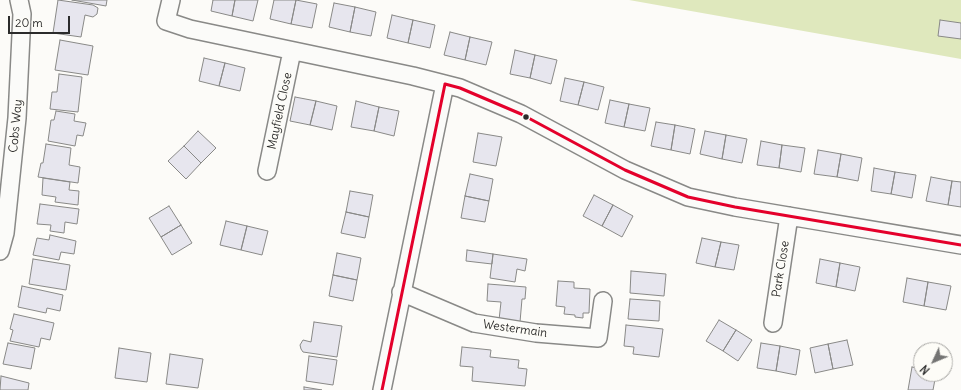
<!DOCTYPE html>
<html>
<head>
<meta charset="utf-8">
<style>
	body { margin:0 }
	#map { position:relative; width:961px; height:390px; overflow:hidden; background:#fcfbf8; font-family:Delius,sans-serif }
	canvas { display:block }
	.north { position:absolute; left:913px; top:342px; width:40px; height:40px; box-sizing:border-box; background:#fdfcf7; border:1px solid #a9a8a5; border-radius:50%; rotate:226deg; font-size:11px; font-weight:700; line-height:16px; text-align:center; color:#2b2b2b }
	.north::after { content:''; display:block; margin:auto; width:14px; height:18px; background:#747473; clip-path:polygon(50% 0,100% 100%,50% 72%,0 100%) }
	.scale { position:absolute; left:8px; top:16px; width:62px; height:18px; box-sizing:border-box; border:2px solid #2b2b2b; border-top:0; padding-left:5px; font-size:12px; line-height:14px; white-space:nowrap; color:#2b2b2b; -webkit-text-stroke:3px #fdfcf7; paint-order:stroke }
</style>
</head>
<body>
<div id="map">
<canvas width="961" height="390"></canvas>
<div class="north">N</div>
<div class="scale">20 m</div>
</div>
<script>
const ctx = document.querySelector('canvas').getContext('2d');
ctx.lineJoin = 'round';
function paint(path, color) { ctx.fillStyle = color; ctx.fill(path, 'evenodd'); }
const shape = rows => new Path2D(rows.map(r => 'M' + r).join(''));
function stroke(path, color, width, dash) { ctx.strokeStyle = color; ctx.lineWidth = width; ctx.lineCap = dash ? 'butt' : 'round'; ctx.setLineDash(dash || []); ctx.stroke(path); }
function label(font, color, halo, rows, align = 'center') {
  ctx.font = font + ' Delius,sans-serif'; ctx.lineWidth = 3; ctx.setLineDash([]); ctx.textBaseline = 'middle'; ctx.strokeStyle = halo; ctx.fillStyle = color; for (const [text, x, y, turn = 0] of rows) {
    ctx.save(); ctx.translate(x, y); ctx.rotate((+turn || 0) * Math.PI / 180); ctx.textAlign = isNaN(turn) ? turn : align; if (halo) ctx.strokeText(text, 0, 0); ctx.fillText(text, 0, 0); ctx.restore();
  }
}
paint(shape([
	[629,0,961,0,961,59]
]), '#dfe8bd');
const building = shape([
	[58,0,93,5,98,8,97,14,93,17,85,15,81,37,53,33,58,0],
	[72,0,107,0,106,6,72,0],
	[213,0,235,0,232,16,211,11,213,0],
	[235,0,258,0,253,21,232,16,235,0],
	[274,0,296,0,291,24,270,19,274,0],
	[296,0,317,4,312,28,291,24,296,0],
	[334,3,355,7,350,32,329,27,334,3],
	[355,7,376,12,371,36,350,32,355,7],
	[392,15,413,20,408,43,387,38,392,15],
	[413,20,435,25,430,48,408,43,413,20],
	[940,20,961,23,961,39,938,36,940,20],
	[450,32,470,37,465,60,444,55,450,32],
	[470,37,492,42,486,65,465,60,470,37],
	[60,40,93,46,88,75,55,70,60,40],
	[515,50,535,55,530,78,510,74,515,50],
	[535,55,557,60,551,84,530,78,535,55],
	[204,58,225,63,219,86,199,81,204,58],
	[225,63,245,68,240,91,219,86,225,63],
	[59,74,82,77,78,112,50,109,52,92,57,92,59,74],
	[565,78,584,82,578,105,560,101,565,78],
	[584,82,604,87,598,110,578,105,584,82],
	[295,97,316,101,310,125,290,121,295,97],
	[610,100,629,104,624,127,605,123,610,100],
	[316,101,337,106,332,130,310,125,316,101],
	[356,101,379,107,374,131,351,127,356,101],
	[629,104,650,108,645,131,624,127,629,104],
	[379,107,399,111,394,136,374,131,379,107],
	[56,111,75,114,74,121,86,123,83,136,77,135,75,146,48,141,51,120,54,120,56,111],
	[656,122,675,125,671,150,651,146,656,122],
	[675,125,695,129,690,154,671,150,675,125],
	[198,131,216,148,201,163,184,146,198,131],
	[705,131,726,135,722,159,700,154,705,131],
	[478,133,502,137,496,166,473,162,478,133],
	[726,135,747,139,742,163,722,159,726,135],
	[761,141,782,145,779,168,757,165,761,141],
	[46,144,71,148,69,165,80,167,78,183,38,177,41,163,43,163,46,144],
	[782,145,805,148,801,172,779,168,782,145],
	[184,146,201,163,186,179,168,161,184,146],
	[818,150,841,154,837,177,814,174,818,150],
	[841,154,862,158,858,181,837,177,841,154],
	[874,168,895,172,891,194,871,191,874,168],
	[895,172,916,175,912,198,891,194,895,172],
	[470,174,493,179,489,201,465,196,470,174],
	[931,177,952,181,948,205,926,201,931,177],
	[43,178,70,182,69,190,79,191,78,205,55,202,56,197,42,195,43,178],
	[952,181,961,182,961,207,948,205,952,181],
	[350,191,373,195,369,217,346,212,350,191],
	[594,195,613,205,602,226,583,216,594,195],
	[465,196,489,201,485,222,461,218,465,196],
	[40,204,79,209,77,224,65,222,64,233,50,231,51,225,37,224,40,204],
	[613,205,633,216,622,237,602,226,613,205],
	[169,206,181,225,161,237,149,218,169,206],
	[346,212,369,217,365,238,341,233,346,212],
	[226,221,247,226,241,250,220,245,226,221],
	[181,225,192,243,172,255,161,237,181,225],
	[247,226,268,231,262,255,241,250,247,226],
	[50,235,76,241,74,254,61,252,59,260,33,255,37,238,49,240,50,235],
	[702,238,721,242,715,267,696,263,702,238],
	[721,242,739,245,734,270,715,267,721,242],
	[467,250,493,254,492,264,466,261,467,250],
	[337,253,361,258,357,280,333,275,337,253],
	[493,254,527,259,525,271,517,269,515,282,490,278,493,254],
	[33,259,70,265,66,290,29,284,33,259],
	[820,259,840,263,836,287,816,283,820,259],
	[840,263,860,267,855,291,836,287,840,263],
	[631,271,666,274,664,296,630,293,631,271],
	[333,275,357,280,353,301,329,296,333,275],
	[907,278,928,282,924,306,903,302,907,278],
	[558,281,574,282,574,288,590,289,589,313,583,313,583,318,575,317,575,315,564,314,565,307,556,306,558,281],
	[928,282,951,286,946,310,924,306,928,282],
	[488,284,526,287,525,299,522,299,520,322,499,320,501,302,487,301,488,284],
	[22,286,63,295,60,311,47,308,46,313,18,307,22,286],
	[630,299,660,301,659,321,628,319,630,299],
	[14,314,54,323,50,340,41,338,39,347,10,341,13,330,10,329,14,314],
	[719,320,736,330,723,351,706,341,719,320],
	[314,322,342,326,337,357,303,352,301,349,300,345,303,340,311,342,314,322],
	[626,325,663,329,659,357,633,354,634,347,624,346,626,325],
	[736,330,752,340,738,361,723,351,736,330],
	[847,340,853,365,833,369,828,344,847,340],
	[8,343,35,348,31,369,3,364,8,343],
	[761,343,780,346,776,371,757,368,761,343],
	[828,344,833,369,815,373,810,348,828,344],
	[780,346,800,350,796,375,776,371,780,346],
	[462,347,491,350,490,357,519,360,518,368,527,369,525,386,472,381,473,367,460,366,462,347],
	[119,348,151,353,147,382,115,378,119,348],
	[170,354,203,359,198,388,166,384,170,354],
	[309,356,337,360,333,385,306,381,309,356],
	[912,367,921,369,921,374,936,374,933,390,908,390,912,367],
	[1,376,29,383,28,390,0,390,1,376],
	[304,387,322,390,304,390,304,387]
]);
paint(building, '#e7e6ee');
stroke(building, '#898987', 1);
const street = shape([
	[171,0,166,21,190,29,413,76,460,88,521,114,625,170,688,197,735,207,961,245],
	[267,171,292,51],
	[0,251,5,233,17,118,22,14,19,0],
	[401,292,474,323,536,333,598,338,603,301],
	[773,323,789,216],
	[382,390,445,84]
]);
stroke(street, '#898987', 20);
stroke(street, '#fbfbf9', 17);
stroke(shape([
	[445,84,460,88,521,114,625,170,688,197,735,207,961,245],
	[382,390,445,84]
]), '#e4002b', 3);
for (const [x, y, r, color] of [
	[526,117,3.5,"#2b2b2b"]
]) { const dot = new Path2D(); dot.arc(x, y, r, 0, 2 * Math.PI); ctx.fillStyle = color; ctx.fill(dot); stroke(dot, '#fdfcf7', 1.5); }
label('12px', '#2b2b2b', '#fdfcf7', [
	["Mayfield Close",280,111,-78],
	["Cobs Way",16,126,-85],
	["Park Close",781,269,-81],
	["Westermain",515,329,8]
]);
</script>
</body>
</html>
